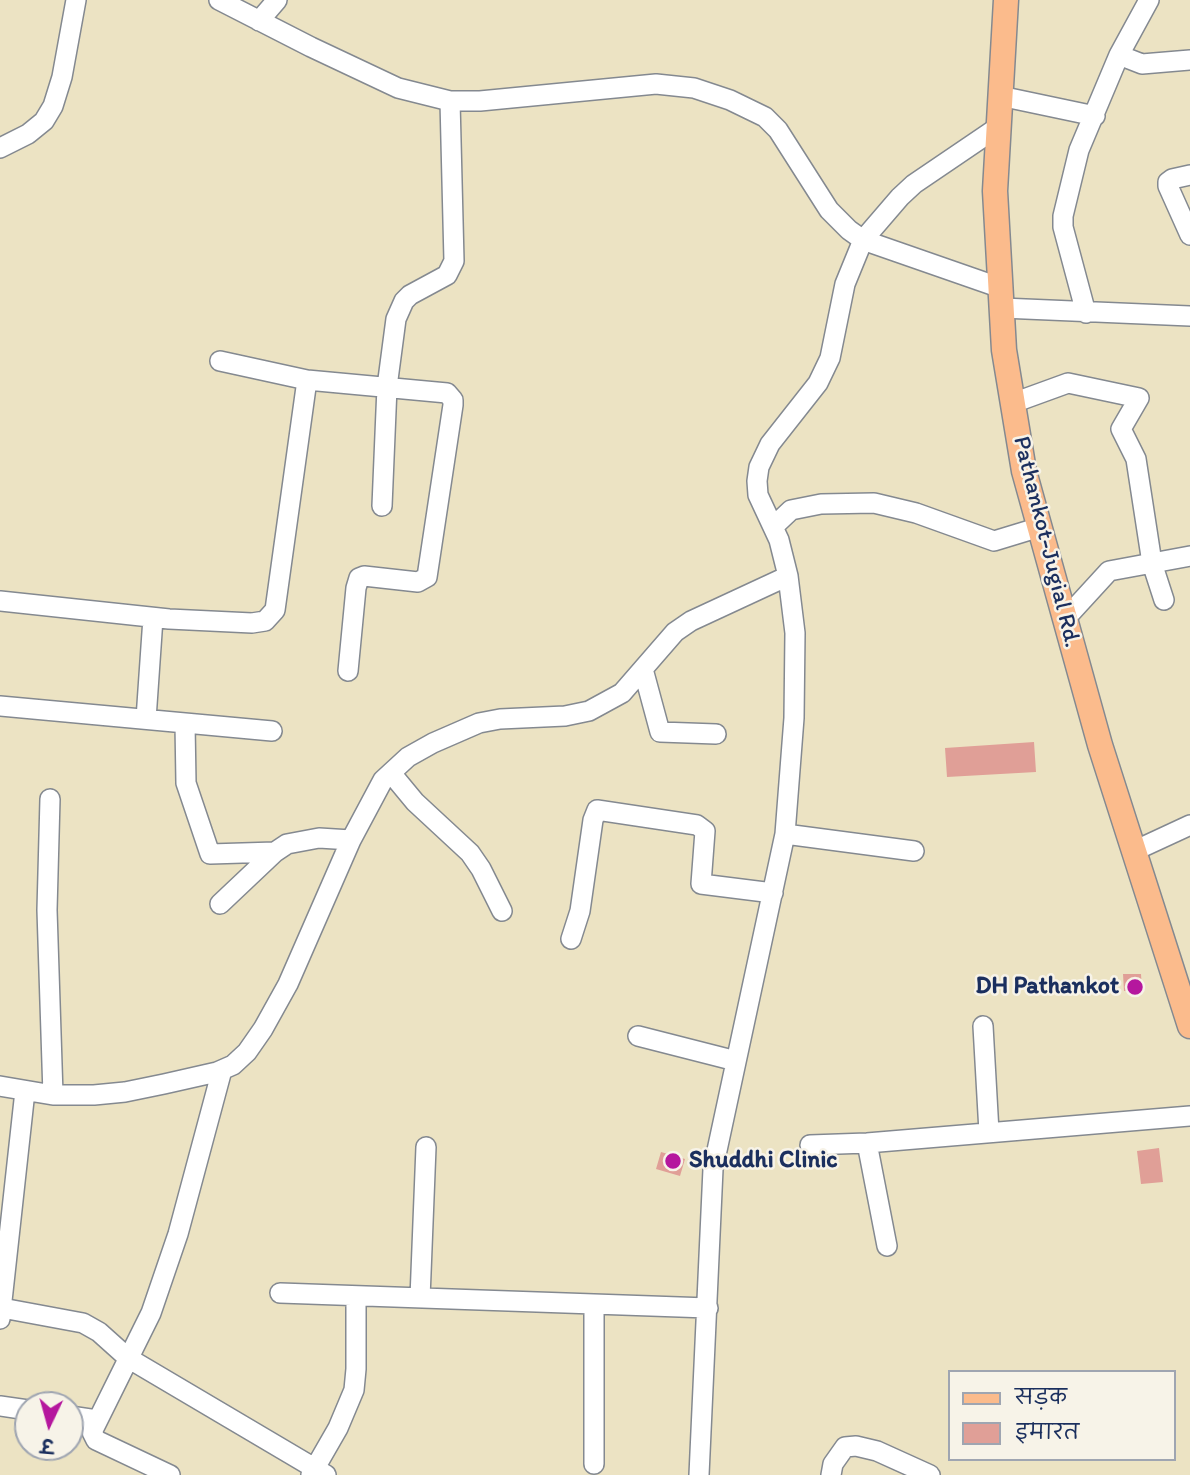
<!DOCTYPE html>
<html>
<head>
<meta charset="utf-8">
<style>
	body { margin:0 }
	#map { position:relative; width:1190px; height:1475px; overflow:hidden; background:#ece3c3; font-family:Itim,"Playpen Sans Deva",sans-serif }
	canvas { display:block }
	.legend { position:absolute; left:948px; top:1370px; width:228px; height:91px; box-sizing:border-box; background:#f7f3e8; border:2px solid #9fa5b1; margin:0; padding:9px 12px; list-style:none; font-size:21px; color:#1b2f5e }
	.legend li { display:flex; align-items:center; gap:14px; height:35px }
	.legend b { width:35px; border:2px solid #9fa5b1 }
	.north { position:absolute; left:14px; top:1391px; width:70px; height:70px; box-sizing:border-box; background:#f7f3e8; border:2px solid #9fa5b1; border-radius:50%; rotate:185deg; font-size:19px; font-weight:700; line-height:28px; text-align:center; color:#1b2f5e }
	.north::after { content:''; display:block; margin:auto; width:24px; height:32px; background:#b5179e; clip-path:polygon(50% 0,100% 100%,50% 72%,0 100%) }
</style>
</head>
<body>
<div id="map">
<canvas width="1190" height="1475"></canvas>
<ul class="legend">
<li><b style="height:9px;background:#fbbb8c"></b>सड़क</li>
<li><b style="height:19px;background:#e09f97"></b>इमारत</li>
</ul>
<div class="north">उ</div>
</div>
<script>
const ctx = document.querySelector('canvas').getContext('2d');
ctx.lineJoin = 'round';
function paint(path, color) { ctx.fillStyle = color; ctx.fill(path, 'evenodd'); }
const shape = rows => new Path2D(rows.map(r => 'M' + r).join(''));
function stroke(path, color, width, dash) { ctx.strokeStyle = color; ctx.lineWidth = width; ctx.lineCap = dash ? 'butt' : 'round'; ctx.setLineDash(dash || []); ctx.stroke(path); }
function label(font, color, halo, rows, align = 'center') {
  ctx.font = font + ' Itim,sans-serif'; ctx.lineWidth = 5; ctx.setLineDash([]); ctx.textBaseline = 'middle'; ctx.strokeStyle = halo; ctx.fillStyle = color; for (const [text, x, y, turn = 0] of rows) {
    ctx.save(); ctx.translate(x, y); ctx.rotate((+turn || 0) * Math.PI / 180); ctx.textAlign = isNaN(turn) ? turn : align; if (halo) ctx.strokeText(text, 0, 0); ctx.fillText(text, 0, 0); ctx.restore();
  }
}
paint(shape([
	[1034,742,1036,772,947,777,945,748],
	[1123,974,1141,974,1142,991,1124,991],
	[1159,1148,1163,1182,1141,1184,1137,1151],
	[661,1152,685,1159,680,1176,656,1169]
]), '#e09f97');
const minor = shape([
	[219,0,311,47,398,88,450,101,480,101,656,84,694,88,730,100,765,117,778,130,829,210,849,230,863,240,1001,288],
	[259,21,277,0],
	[1119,55,1149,0],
	[1000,96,1095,116],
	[0,148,28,134,44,121,53,106,62,77,76,0],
	[1190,175,1172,179,1168,182,1168,186,1190,235],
	[1002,308,1190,316],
	[1086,313,1063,227,1063,216,1079,150,1119,55,1142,64,1190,60],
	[220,361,307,380],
	[1013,403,1068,383,1139,398,1121,429,1136,459,1152,563,1164,600],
	[382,506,387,387,396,319,404,301,410,295,447,275,454,261,450,101],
	[773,527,791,510,821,504,874,503,916,513,994,541,1040,527],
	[0,601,169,619,252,623,265,621,275,610,307,380,447,393,453,400,453,405,427,577,418,582,364,576,359,578,356,588,348,671],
	[1065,619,1109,571,1190,556],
	[643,669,660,732,716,734],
	[0,706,272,731],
	[146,719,153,618],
	[185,724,186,783,210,854,275,852],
	[391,773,415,802,470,853,481,869,502,911],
	[50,799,47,910,53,1095],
	[785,834,914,851],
	[1134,851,1190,825],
	[220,904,275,852,287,844,319,838,351,840],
	[571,939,580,911,593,820,597,810,697,825,705,831,701,884,773,893],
	[983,1026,989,1132],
	[638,1036,736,1061],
	[0,1086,53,1095,94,1095,125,1092,164,1084,217,1072,233,1065,247,1052,263,1029,288,984,351,840,383,780,408,757,433,743,479,723,500,719,565,716,589,711,622,693,675,632,691,621,788,576],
	[867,1143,887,1246],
	[810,1145,867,1143,1190,1116],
	[280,1293,708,1308],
	[420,1298,426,1147],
	[594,1304,594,1464],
	[2,1308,83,1323,99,1332,128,1358,326,1475],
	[0,1319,25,1091],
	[0,1406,28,1410],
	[70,1416,97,1420],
	[170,1475,96,1440,92,1432,151,1313,178,1234,222,1070],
	[311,1475,338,1428,354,1390,356,1369,356,1296],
	[699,1475,713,1169,785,834,794,718,795,633,788,576,779,540,758,495,757,481,759,467,770,444,818,383,830,358,845,284,863,240,900,197,914,184,998,127],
	[831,1475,833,1464,845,1447,856,1446,877,1451,930,1475]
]);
const major = shape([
	[1006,0,995,191,1004,350,1024,471,1100,745,1190,1026]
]);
stroke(minor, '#848990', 22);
stroke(major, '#848990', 27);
stroke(minor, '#fff', 19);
stroke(major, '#fbbb8c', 24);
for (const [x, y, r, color] of [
	[1135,987,9,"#b5179e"],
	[673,1161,9,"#b5179e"]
]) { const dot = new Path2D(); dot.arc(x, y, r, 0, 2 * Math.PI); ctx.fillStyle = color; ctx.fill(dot); stroke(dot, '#f7f3e8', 2.5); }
label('24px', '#1b2f5e', '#f7f3e8', [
	["Pathankot-Jugial Rd.",1046,542,76]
]);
label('bold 24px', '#1b2f5e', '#f7f3e8', [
	["DH Pathankot",1119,987],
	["Shuddhi Clinic",689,1161,"left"]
], 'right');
</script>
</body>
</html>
